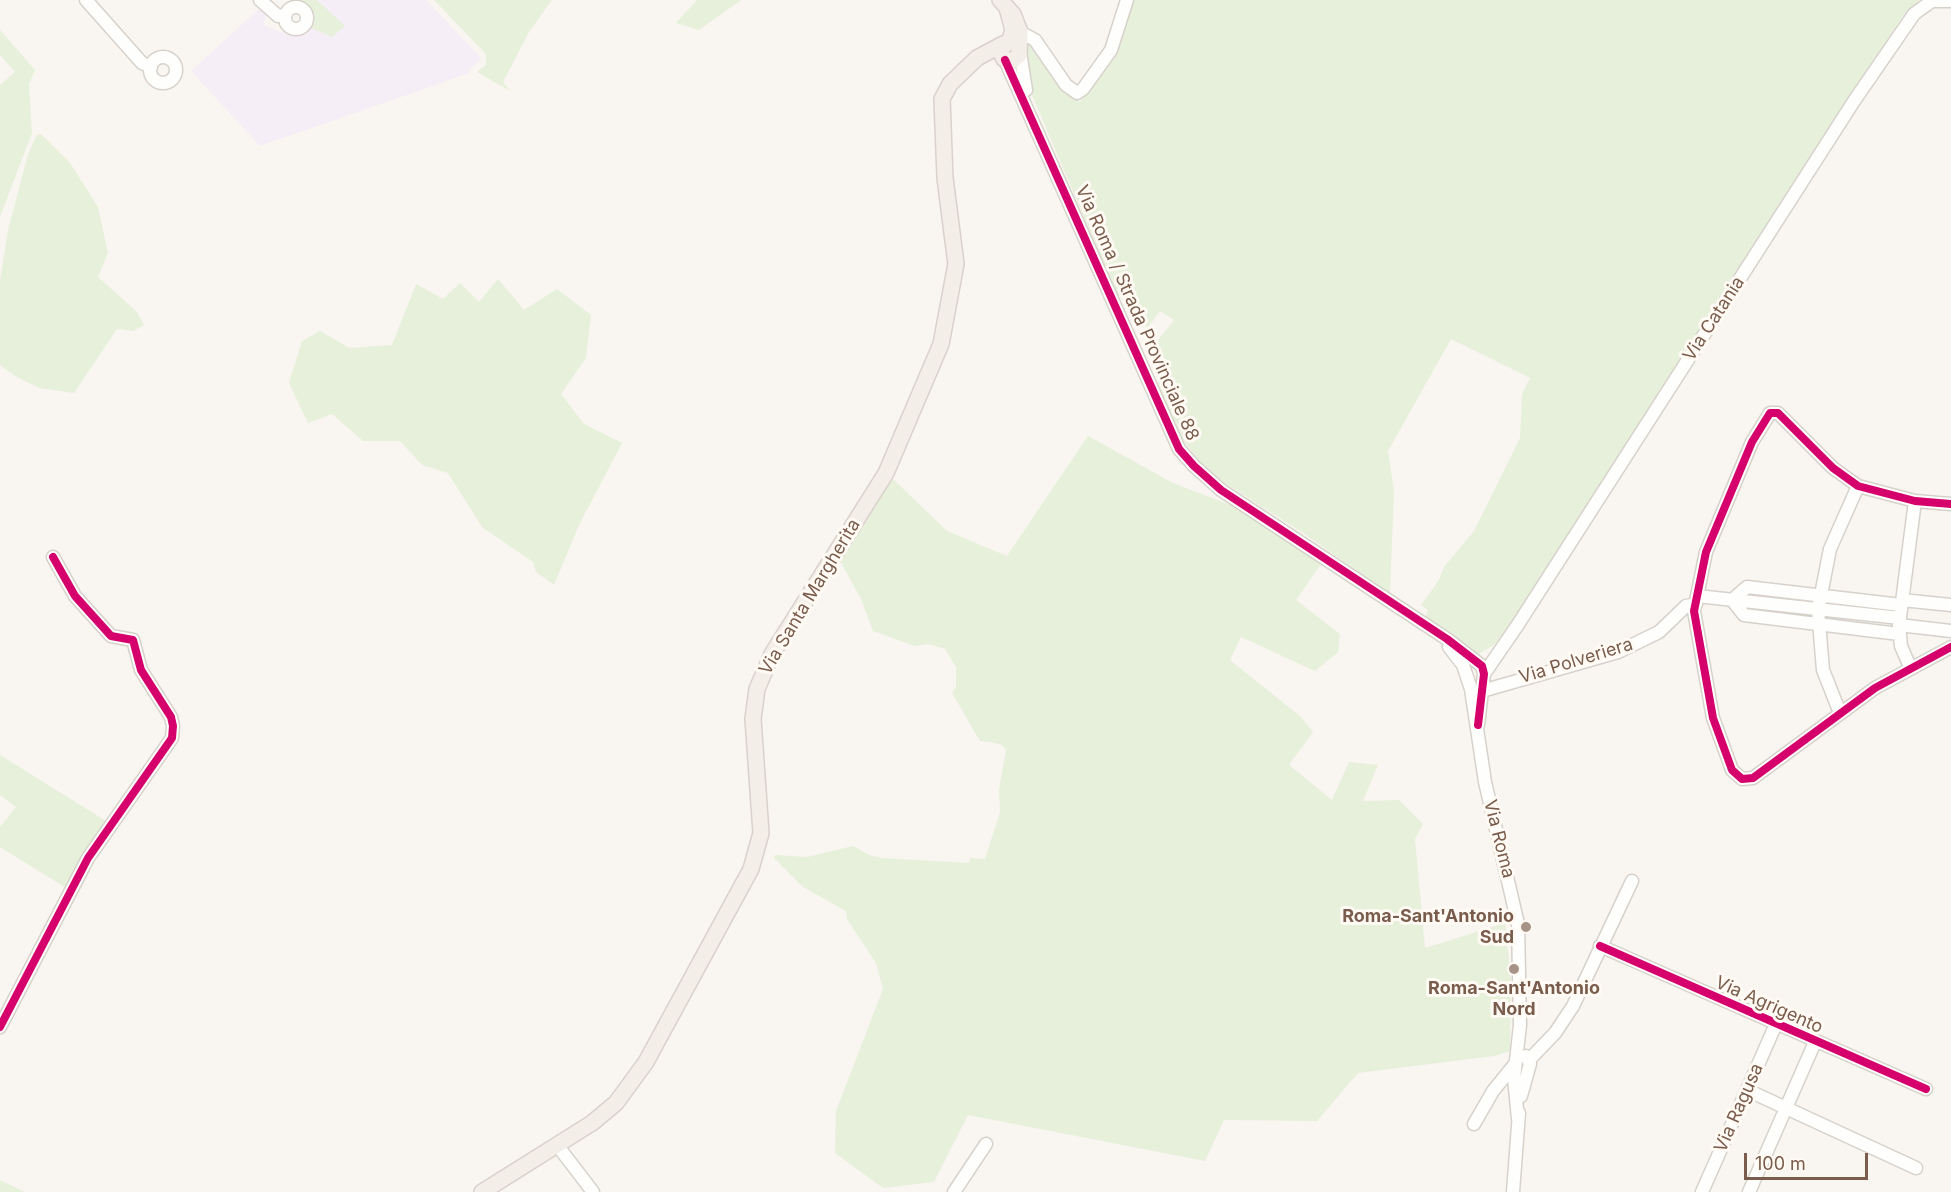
<!DOCTYPE html>
<html>
<head>
<meta charset="utf-8">
<style>
	body { margin:0 }
	#map { position:relative; width:1951px; height:1192px; overflow:hidden; background:#f9f5f0; font-family:Inter,sans-serif }
	canvas { display:block }
	.scale { position:absolute; left:1744px; top:1153px; width:124px; height:27px; box-sizing:border-box; border:3px solid #7a5c4d; border-top:0; padding-left:8px; font-size:18px; line-height:21px; white-space:nowrap; color:#7a5c4d; -webkit-text-stroke:4px #fffaf3; paint-order:stroke }
</style>
</head>
<body>
<div id="map">
<canvas width="1951" height="1192"></canvas>
<div class="scale">100 m</div>
</div>
<script>
const ctx = document.querySelector('canvas').getContext('2d');
ctx.lineJoin = 'round';
function paint(path, color) { ctx.fillStyle = color; ctx.fill(path, 'evenodd'); }
const shape = rows => new Path2D(rows.map(r => 'M' + r).join(''));
function stroke(path, color, width, dash) { ctx.strokeStyle = color; ctx.lineWidth = width; ctx.lineCap = dash ? 'butt' : 'round'; ctx.setLineDash(dash || []); ctx.stroke(path); }
function label(font, color, halo, rows, align = 'center') {
  ctx.font = font + ' Inter,sans-serif'; ctx.lineWidth = 6; ctx.setLineDash([]); ctx.textBaseline = 'middle'; ctx.strokeStyle = halo; ctx.fillStyle = color; for (const [text, x, y, turn = 0] of rows) {
    ctx.save(); ctx.translate(x, y); ctx.rotate((+turn || 0) * Math.PI / 180); ctx.textAlign = isNaN(turn) ? turn : align; if (halo) ctx.strokeText(text, 0, 0); ctx.fillText(text, 0, 0); ctx.restore();
  }
}
paint(shape([
	[317,0,426,0,482,59,469,70,470,73,260,146,191,71,260,8,266,16,263,25,277,31,300,33,309,27,331,36,326,9]
]), '#f6eef6');
paint(shape([
	[298,0,317,0,345,26,332,37,309,27,312,11,305,2],
	[434,0,552,0,529,32,503,82,510,91,477,72,486,65,486,54],
	[697,0,741,0,699,30,676,23],
	[1130,0,1920,0,1904,14,1519,614,1494,645,1477,655,1425,618,1428,610,1421,605,1439,580,1444,567,1474,531,1520,438,1522,394,1530,378,1451,339,1388,451,1394,491,1390,594,1306,535,1217,478,1204,467,1182,439,1175,421,1170,417,1152,363,1151,349,1174,320,1160,311,1147,329,1141,317,1116,293,1029,88,1022,36,1034,44,1065,90,1080,102,1113,49],
	[0,30,35,70,29,84,32,133,0,217,0,85,15,72,0,55],
	[41,134,70,163,98,207,108,253,98,277,137,312,144,325,133,331,117,329,74,393,39,388,15,376,0,365,0,281,8,230,28,154,37,135],
	[498,279,524,310,557,289,591,315,586,358,561,394,584,424,622,443,579,525,554,585,536,572,533,562,482,527,448,473,422,465,400,441,363,441,332,414,308,423,289,383,302,341,320,331,349,348,392,345,416,284,443,299,460,283,479,302],
	[1088,436,1173,483,1233,506,1321,564,1296,600,1340,634,1338,652,1315,671,1241,637,1230,660,1301,717,1313,732,1289,765,1332,800,1349,762,1378,765,1363,801,1399,800,1423,824,1415,839,1425,948,1505,923,1511,979,1510,1051,1494,1056,1358,1073,1317,1121,1224,1120,1205,1161,968,1115,934,1182,883,1188,835,1153,836,1111,883,989,876,963,847,919,846,911,803,887,774,858,775,855,807,857,853,846,869,855,882,858,969,863,970,858,985,859,1000,812,999,789,1006,750,1002,745,991,742,980,741,952,693,956,687,956,667,945,649,928,644,915,646,873,631,861,599,837,555,884,483,894,480,947,531,1007,556],
	[0,755,106,821,66,888,0,847,0,827,16,807,0,795],
	[0,1180,25,1192,0,1192]
]), '#e7f0db');
const minor = shape([
	[86,0,142,63,151,67],
	[260,0,278,16,285,15],
	'285 18a11 11 0 1 1 22 0a11 11 0 1 1-22 0Z',
	[1020,32,1035,40,1066,85,1077,93,1083,89,1111,50,1127,0],
	[1020,52,1026,90],
	'150 70a13 13 0 1 1 26 0a13 13 0 1 1-26 0Z',
	[1005,60,1179,449,1194,466,1221,490,1447,639,1482,666,1484,674,1478,725],
	[1951,504,1915,501,1858,486,1833,468,1778,413,1770,413,1752,442,1706,552,1694,611,1713,718,1732,770,1742,779,1753,778,1875,688,1951,647],
	[1697,596,1900,618],
	[1902,600,1951,605],
	[1899,625,1951,631],
	[1899,634,1744,615,1732,600,1747,587,1901,605],
	[1449,647,1463,665,1471,689,1485,782,1518,924,1520,1025,1514,1078,1518,1119],
	[1910,667,1901,646,1899,625,1915,501],
	[1484,674,1517,626,1854,101,1914,14,1932,1,1951,1],
	[1482,691,1618,652,1659,632,1686,606,1696,604],
	[1840,713,1823,670,1818,610,1830,549,1858,486],
	[1600,946,1926,1089],
	[0,1027,88,858,172,738,173,726,171,717,141,670,133,640,111,636,75,596,53,557],
	[1529,1060,1555,1033,1573,1006,1632,881],
	[1747,1090,1916,1168],
	[1521,1096,1530,1064,1526,1056],
	[1474,1124,1493,1091,1515,1064],
	[557,1145,593,1192],
	[954,1192,986,1144],
	[1513,1192,1519,1113],
	[1702,1192,1776,1024],
	[1749,1192,1815,1042]
]);
const major = shape([
	[1000,0,1013,14,1020,32,1019,55,1012,61,1004,59,1001,53,1002,47,1009,42,1013,30,1007,8],
	[482,1192,592,1123,616,1103,646,1062,751,869,761,833,753,719,757,689,772,654,886,473,941,344,956,264,945,178,942,99,950,84,977,58,1003,44]
]);
stroke(minor, '#d7d1cb', 15);
stroke(major, '#dad1cc', 18);
stroke(minor, '#fefefd', 12);
stroke(major, '#f3eee8', 15);
stroke(shape([
	[1005,60,1179,449,1194,466,1221,490,1447,639,1482,666,1484,674,1478,725],
	[1951,504,1915,501,1858,486,1833,468,1778,413,1770,413,1752,442,1706,552,1694,611,1713,718,1732,770,1742,779,1753,778,1875,688,1951,647],
	[1600,946,1926,1089],
	[0,1027,88,858,172,738,173,726,171,717,141,670,133,640,111,636,75,596,53,557]
]), '#d6006c', 8);
for (const [x, y, r, color] of [
	[1526,927,6,"#a69286"],
	[1514,969,6,"#a69286"]
]) { const dot = new Path2D(); dot.arc(x, y, r, 0, 2 * Math.PI); ctx.fillStyle = color; ctx.fill(dot); stroke(dot, '#fffaf3', 2); }
label('18px', '#7a5c4d', '#fffaf3', [
	["Via Roma / Strada Provinciale 88",1137,313,66],
	["Via Catania",1714,319,-57],
	["Via Santa Margherita",810,597,-59],
	["Via Polveriera",1576,661,-17],
	["Via Roma",1499,839,76],
	["Via Agrigento",1769,1005,24],
	["Via Ragusa",1739,1108,-66]
]);
label('bold 18px', '#7a5c4d', '#fffaf3', [
	["Roma-Sant'Antonio",1514,917],
	["Sud",1514,938],
	["Roma-Sant'Antonio",1514,989,"center"],
	["Nord",1514,1010,"center"]
], 'right');
</script>
</body>
</html>
